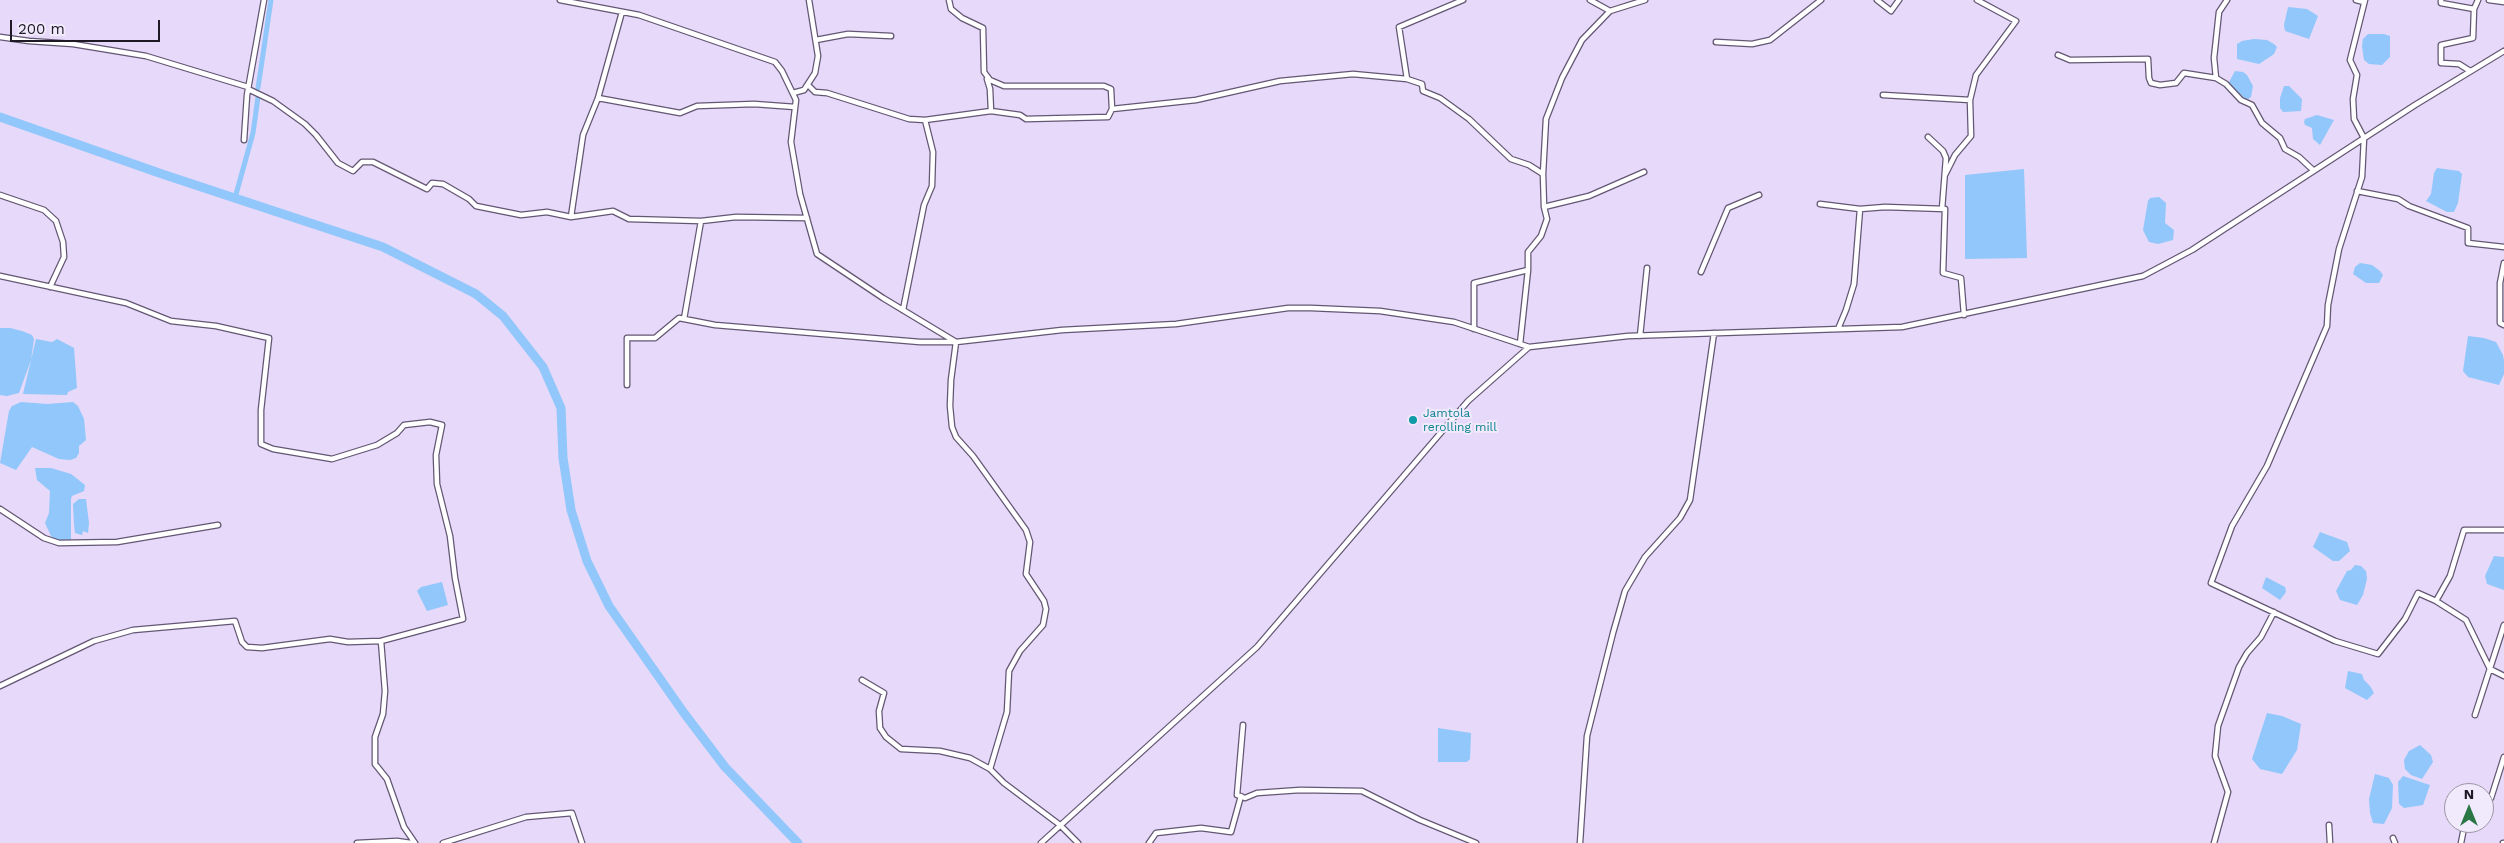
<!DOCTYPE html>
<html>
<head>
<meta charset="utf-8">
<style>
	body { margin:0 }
	#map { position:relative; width:2504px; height:843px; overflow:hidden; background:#e6d9f9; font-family:"Work Sans",sans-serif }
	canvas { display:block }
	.north { position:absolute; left:2444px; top:783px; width:50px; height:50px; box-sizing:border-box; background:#f1e9fc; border:1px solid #9d96a6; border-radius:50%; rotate:0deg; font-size:14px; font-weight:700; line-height:20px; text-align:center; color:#1e1925 }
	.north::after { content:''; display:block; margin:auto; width:18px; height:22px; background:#2a7645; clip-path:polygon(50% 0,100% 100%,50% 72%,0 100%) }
	.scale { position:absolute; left:10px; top:20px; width:150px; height:22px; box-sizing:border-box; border:2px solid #1e1925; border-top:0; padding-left:6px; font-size:15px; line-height:18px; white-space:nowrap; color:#1e1925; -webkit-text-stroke:4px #f1e9fc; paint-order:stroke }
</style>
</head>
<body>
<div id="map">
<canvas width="2504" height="843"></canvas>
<div class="north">N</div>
<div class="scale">200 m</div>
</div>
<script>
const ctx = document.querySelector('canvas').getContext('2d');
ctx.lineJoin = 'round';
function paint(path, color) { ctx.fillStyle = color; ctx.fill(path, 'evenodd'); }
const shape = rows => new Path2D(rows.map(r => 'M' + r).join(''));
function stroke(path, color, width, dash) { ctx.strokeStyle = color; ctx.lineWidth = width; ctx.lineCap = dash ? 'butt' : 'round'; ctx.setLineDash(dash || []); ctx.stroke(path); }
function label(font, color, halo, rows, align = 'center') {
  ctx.font = font + ' "Work Sans",sans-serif'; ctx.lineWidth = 4; ctx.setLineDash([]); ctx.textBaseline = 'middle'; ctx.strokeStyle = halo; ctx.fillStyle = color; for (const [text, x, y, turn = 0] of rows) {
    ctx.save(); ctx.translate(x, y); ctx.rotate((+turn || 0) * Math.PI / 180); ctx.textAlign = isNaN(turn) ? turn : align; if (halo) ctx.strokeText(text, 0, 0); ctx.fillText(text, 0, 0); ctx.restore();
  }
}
paint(shape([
	[2288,7,2307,9,2318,16,2309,39,2285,31,2284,25],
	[2368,34,2384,34,2390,36,2390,57,2382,65,2369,64,2364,60,2362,46,2363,39],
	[2254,39,2267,40,2274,44,2277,47,2274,54,2259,64,2237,59,2237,44,2242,41],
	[2235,71,2243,72,2247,75,2253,86,2251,97,2247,100,2228,84],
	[2284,86,2289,86,2302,99,2301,111,2283,112,2280,108,2280,98],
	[2317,115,2334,120,2320,145,2313,139,2312,128,2305,125,2304,122,2305,119],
	[2437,168,2459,171,2462,174,2458,203,2454,212,2447,212,2426,201,2431,194,2434,173],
	[2024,169,2027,258,1965,259,1965,175],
	[2159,197,2166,203,2165,223,2174,230,2173,240,2158,244,2149,242,2143,230,2148,201,2150,198],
	[2360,263,2372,265,2380,271,2383,275,2379,283,2366,283,2353,274,2355,267],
	[0,328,10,328,22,331,32,335,34,339,31,360,19,393,7,396,0,395],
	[2468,336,2484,338,2496,342,2503,355,2504,361,2504,374,2499,385,2468,377,2463,371],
	[36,339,52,342,57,339,74,348,77,388,68,392,67,395,23,394],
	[21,402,47,404,73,402,78,406,84,419,86,440,79,446,79,453,76,458,70,460,59,459,32,447,16,470,0,463,9,411,12,406],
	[35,468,51,468,71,474,85,485,84,491,72,496,71,499,71,540,67,542,56,541,51,536,45,523,49,513,50,491,37,480],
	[79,499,86,499,89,523,88,533,83,531,82,535,75,533,74,524,73,504],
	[2320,532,2347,542,2350,551,2339,561,2333,561,2313,547],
	[2494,556,2504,557,2504,590,2487,584,2485,576],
	[2355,565,2361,566,2366,571,2367,579,2363,595,2357,605,2340,600,2336,591,2347,571,2351,570],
	[2266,577,2285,587,2286,592,2280,600,2262,588],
	[442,582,448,605,427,611,417,591,421,587],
	[2348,671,2362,674,2364,680,2370,686,2374,693,2367,700,2345,688],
	[2267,713,2282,716,2301,724,2297,750,2282,774,2260,769,2252,759],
	[1438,728,1471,733,1470,759,1467,762,1438,762],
	[2420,745,2431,755,2433,762,2422,779,2411,775,2405,769,2404,760,2409,751],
	[2375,774,2389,778,2393,785,2392,808,2384,824,2373,823,2370,813,2369,799],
	[2403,776,2430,785,2423,805,2404,808,2399,804,2398,782]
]), '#91c7fa');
stroke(shape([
	[258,88,271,0],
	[235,198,253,133,258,97]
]), '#91c7fa', 5);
stroke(shape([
	[0,117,162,174,383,247,476,294,503,316,543,367,561,408,563,458,571,510,587,561,609,606,684,713,725,767,798,843]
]), '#91c7fa', 9);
const minor = shape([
	[560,0,639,15,775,62,782,71,796,100,791,142,800,194,817,254,883,298,956,342,1062,330,1176,324,1288,308,1311,308,1380,311,1454,322,1529,347],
	[949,0,951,9,962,18,983,28,984,72,990,80,1004,86,1104,86,1111,89,1112,109,1196,100,1280,81,1353,74,1407,79,1399,27,1463,0],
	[1590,0,1610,11,1645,0],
	[1877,0,1891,11,1899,0],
	[2227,0,2219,12,2214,58,2216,78,2226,84,2241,100,2252,105,2262,123,2280,138,2285,149,2299,157,2313,170],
	[2356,0,2364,2],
	[2365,0,2350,60,2357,75,2353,99,2354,119,2364,138,2362,177,2339,249,2328,305,2327,326,2267,466,2232,526,2211,583,2335,641,2378,654,2405,619,2418,593,2436,601,2450,576,2464,530,2504,530],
	[2441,0,2441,3,2474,9,2478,0],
	[2489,0,2504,2],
	[622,12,598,98,680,113,697,106,754,104,795,107],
	[0,37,29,41,73,44,146,56,248,87],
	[816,40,848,34,891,36],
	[1716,42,1752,44,1770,40,1821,0],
	[2058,55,2070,60,2148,59,2149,78,2151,83,2160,85,2176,83,2184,73,2216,78],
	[2470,71,2459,64,2441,63,2441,45,2473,38,2474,9],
	[987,79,990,89,991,111],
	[1407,79,1422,84,1423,91,1440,98,1469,119,1511,159,1529,165,1543,174,1544,207],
	[808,85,815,92,827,93,909,119,925,120,991,111,1020,115,1026,119,1108,117,1112,109],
	[248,89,273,101,305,124,316,135,338,163,353,171,362,162,373,162,427,189,432,183,443,184,469,199,476,206,521,215,547,212,571,217,613,211,629,219,701,221,736,217,807,218],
	[793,93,804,90,815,73,818,56,809,0],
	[1883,95,1970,100],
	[1928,137,1943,151,1946,158,1942,209],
	[244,140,247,95,264,0],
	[1543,174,1546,119,1562,78,1582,40,1610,11],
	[1945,175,1955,155,1971,136,1970,100,1976,75,2016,21,1977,0],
	[2357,191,2398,199,2409,206,2468,228,2468,243,2504,247],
	[0,195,44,210,56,221,63,242,64,257,50,287],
	[1820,204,1860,209,1885,207,1945,209,1943,273,1961,278,1964,315],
	[571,217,583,135,598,98],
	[2504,263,2500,283,2500,323,2504,325],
	[1701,272,1728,208,1759,195],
	[0,276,126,303,171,321,216,326,269,338,261,410,261,444,273,449,332,459,377,445,397,433,404,425,430,422,442,425,436,455,437,484,450,536,455,578,463,619,381,641,348,642,330,639,262,648,247,647,242,642,235,621,133,630,94,641,0,686],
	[903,310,924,205,932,186,933,152,925,120],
	[684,319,701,221],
	[1474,329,1474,283,1528,270,1528,252,1541,236,1547,219,1544,207,1589,196,1644,172],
	[1838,329,1846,310,1854,284,1860,209],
	[1640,336,1647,268],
	[1520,344,1528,270],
	[627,385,627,338,655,338,679,318,715,325,920,342,956,342,951,380,950,406,952,427,956,437,973,456,1026,530,1030,542,1026,574,1044,601,1046,609,1043,625,1020,651,1009,671,1007,712,990,769,1004,783,1060,825,1078,843],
	[0,509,44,538,59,543,117,542,218,525],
	[2436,601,2466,620,2490,669,2504,676],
	[381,641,385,691,383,714,375,737,375,764,387,779,404,827,415,843],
	[862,680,884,693,879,711,880,728,886,737,901,749,940,751,970,758,990,769],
	[2475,715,2504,625],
	[1243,725,1237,795,1245,798,1257,793,1300,790,1362,791,1420,820,1476,843],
	[2484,805,2491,798,2504,757],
	[2329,825,2330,843],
	[2393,838,2395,843],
	[357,843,397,841,411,843],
	[443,843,526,817,572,813,582,843],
	[1041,843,1257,647,1468,401,1529,347,1628,336,1902,327,2143,276,2192,250,2415,105,2504,51],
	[1149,843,1156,833,1201,828,1231,832,1241,796],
	[1580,843,1587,736,1613,633,1625,591,1645,557,1680,518,1690,500,1714,333],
	[2214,843,2228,792,2215,756,2218,726,2239,667,2247,653,2261,637,2274,612],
	[2461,843,2465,823],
	[2503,843,2504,843]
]);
stroke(minor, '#635773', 7);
stroke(minor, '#fff', 4.5);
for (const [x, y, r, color] of [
	[1413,420,5,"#0f9aa8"]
]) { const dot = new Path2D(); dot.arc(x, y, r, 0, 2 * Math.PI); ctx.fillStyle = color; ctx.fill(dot); stroke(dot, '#f1e9fc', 2); }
label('12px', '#0d838f', '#f1e9fc', [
	["Jamtola",1423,413],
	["rerolling mill",1423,427]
], 'left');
</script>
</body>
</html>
